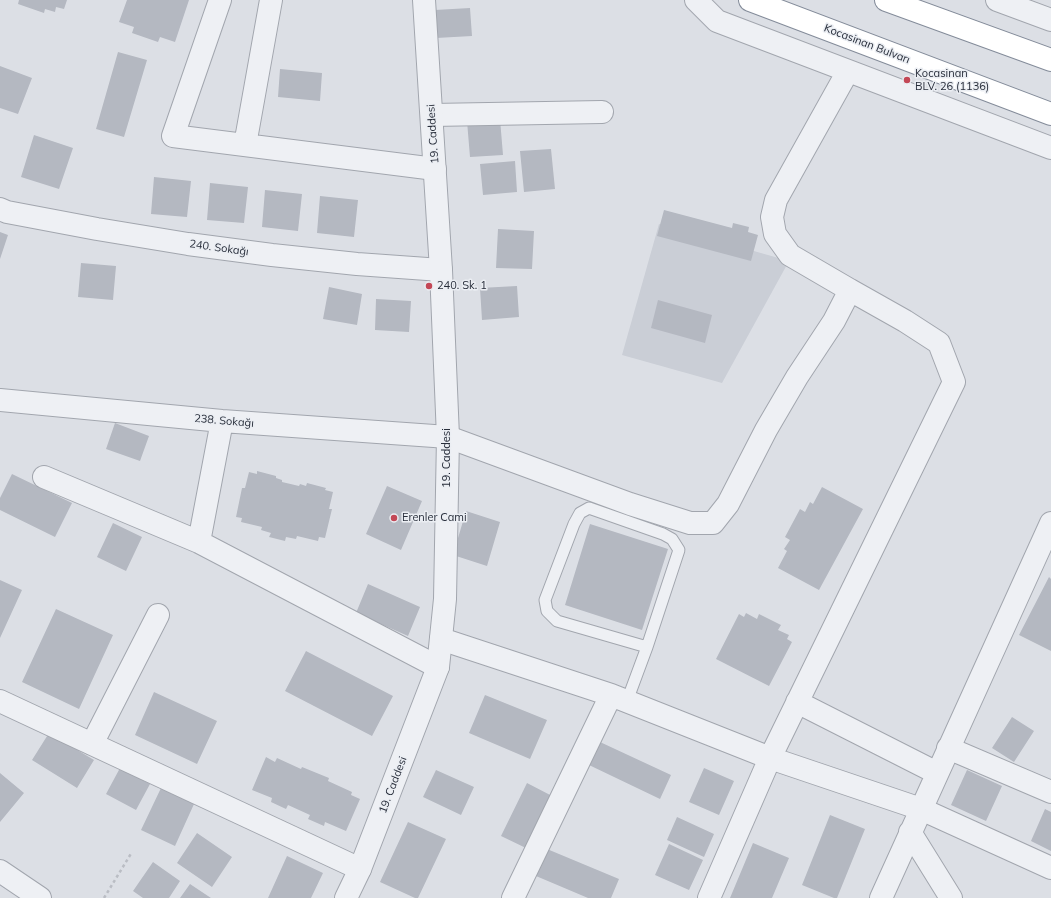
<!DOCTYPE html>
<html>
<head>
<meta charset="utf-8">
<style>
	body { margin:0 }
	canvas { display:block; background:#dcdfe5 }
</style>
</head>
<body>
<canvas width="1051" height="898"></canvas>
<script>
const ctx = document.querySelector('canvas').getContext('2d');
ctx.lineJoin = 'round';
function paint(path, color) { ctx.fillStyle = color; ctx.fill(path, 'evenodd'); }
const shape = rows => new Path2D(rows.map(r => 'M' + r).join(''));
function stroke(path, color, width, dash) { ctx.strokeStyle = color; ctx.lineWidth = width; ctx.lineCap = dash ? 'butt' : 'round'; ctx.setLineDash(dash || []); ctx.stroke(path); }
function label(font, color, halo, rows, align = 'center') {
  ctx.font = font + ' Mulish,sans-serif'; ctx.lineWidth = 3; ctx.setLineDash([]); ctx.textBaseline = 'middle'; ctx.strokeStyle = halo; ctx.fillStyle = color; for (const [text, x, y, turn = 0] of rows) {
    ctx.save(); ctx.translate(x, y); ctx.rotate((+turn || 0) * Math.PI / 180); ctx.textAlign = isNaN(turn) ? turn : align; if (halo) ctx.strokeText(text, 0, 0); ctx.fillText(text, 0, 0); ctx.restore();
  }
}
paint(shape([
	[659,224,789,261,722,383,622,355]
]), '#caced6');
paint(shape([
	[19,0,67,0,64,9,56,7,55,12,45,9,44,13,18,4],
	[127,0,189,0,175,42,160,37,158,42,132,33,134,27,119,22],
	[470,8,472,36,436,38,435,10],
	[118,52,147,60,124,137,96,129],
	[0,66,32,78,18,114,0,108],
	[280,69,322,73,320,101,278,97],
	[500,119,503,155,470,157,467,121],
	[34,135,73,148,59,189,21,177],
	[551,149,555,189,524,192,520,151],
	[515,161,517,192,483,195,480,164],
	[154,177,191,181,187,217,151,214],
	[210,183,248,187,244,223,207,220],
	[265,190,302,194,298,231,262,227],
	[320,196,358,200,354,237,317,233],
	[664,210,732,228,733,223,749,227,748,232,758,235,751,261,657,236],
	[498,229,534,231,532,269,496,268],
	[0,232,8,235,0,259],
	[81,263,116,266,113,300,78,297],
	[517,286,519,317,482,320,480,288],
	[329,287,362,294,357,325,323,319],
	[376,299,411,301,409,332,375,330],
	[658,300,712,315,705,343,651,328],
	[115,423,149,436,140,461,106,449],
	[257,471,276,476,276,478,282,480,282,482,299,486,300,484,306,486,307,483,326,488,325,490,333,492,329,509,332,509,325,538,319,537,318,541,297,536,296,539,286,537,285,541,269,537,271,533,261,530,262,527,241,522,242,518,236,517,242,488,245,488,249,472,257,474],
	[12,474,72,503,55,537,0,510,0,498],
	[387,486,422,501,401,550,366,534],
	[822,487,863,509,819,590,778,568,787,551,784,549,790,540,785,537,800,509,805,512,810,502,813,504],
	[466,511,500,522,487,566,453,555],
	[113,523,142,537,126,571,97,557],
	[590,524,668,549,642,630,565,605],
	[1049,577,1051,579,1051,651,1019,635],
	[0,580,22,590,0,638],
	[368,584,420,607,408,636,356,613],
	[56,609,113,635,79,709,22,682],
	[746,613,757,619,759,614,781,625,778,630,789,635,787,639,792,642,769,686,716,659,739,614,744,617],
	[306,651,393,696,372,736,285,691],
	[154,692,217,721,197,764,135,735],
	[485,695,547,720,530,759,469,733],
	[1012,717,1034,731,1014,762,992,748],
	[49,733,94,760,77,788,32,760],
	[600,742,671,775,660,799,589,765],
	[266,757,275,762,277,758,301,769,302,767,329,778,328,781,352,792,351,795,360,799,346,831,325,822,324,826,308,819,310,815,288,805,286,809,271,802,272,798,252,790],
	[120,768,150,784,136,810,106,794],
	[704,768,734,781,719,815,689,802],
	[436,770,474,787,461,815,423,797],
	[967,770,1002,786,986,821,951,805],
	[0,773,24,793,0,822],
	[527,783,554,797,528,849,501,836],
	[161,788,194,804,175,846,141,830],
	[1045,809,1051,812,1051,851,1031,841],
	[830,815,865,829,837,898,834,898,802,885],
	[677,817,714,834,704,857,667,840],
	[408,822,446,839,418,898,415,898,380,882],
	[197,833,232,857,212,887,177,863],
	[753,843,789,858,772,898,730,898],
	[669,844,703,860,689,890,655,875],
	[547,849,619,879,611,898,588,898,536,876],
	[287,856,323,873,311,898,268,898],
	[153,862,180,881,169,898,143,898,133,891],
	[190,884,211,898,180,898]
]), '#b4b8c1');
const service = shape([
	[627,701,647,647,679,550,672,539,663,534,589,508,580,513,574,524,545,600,547,611,557,621,647,647]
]);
const minor = shape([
	[220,0,173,136,435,169],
	[696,0,717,21,1051,148],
	[997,0,1051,20],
	[848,71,776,200,772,217,775,234,790,255,850,290],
	[432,115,602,112],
	[245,145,271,0],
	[0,209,7,212,97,229,188,244,272,255,357,264,441,270],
	[0,400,222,421,448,437,630,504,690,523,713,523,728,504,766,430,797,377,834,321,850,290,905,321,939,343,954,382,770,758,709,898],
	[44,477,199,542,438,667],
	[199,542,222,421],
	[441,639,611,695,770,758,921,809,1051,868],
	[0,701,360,869],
	[797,702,937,773],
	[92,744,158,615],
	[948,748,1051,792],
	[910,832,951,898],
	[0,871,40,898],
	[513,898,611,695],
	[881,898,1051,523]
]);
const tertiary = shape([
	[346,898,360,869,438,667,445,599,448,437,441,270,424,0]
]);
const trunk = shape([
	[750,0,1051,114],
	[886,0,1051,60]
]);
stroke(service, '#a2a6ae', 13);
stroke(minor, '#a2a6ae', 24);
stroke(tertiary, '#a2a6ae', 24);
stroke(trunk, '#848c9a', 24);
stroke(shape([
	[104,898,132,852]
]), '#babdc4', 2.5, [3, 3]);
stroke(service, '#eef0f4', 11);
stroke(minor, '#eef0f4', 22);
stroke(tertiary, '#eef0f4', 22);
stroke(trunk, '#fff', 22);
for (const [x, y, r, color] of [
	[907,80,4,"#c34756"],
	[429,286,4,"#c34756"],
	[394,518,4,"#c34756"]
]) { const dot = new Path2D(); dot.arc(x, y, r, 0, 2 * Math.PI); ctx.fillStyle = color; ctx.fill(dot); stroke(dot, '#ebeef3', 1.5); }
label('11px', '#272d3a', '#ebeef3', [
	["Kocasinan Bulvarı",867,44,21],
	["19. Caddesi",433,134,-94],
	["240. Sokağı",219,248,8],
	["238. Sokağı",224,421,5],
	["19. Caddesi",447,458,-90],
	["19. Caddesi",393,785,-69]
]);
label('11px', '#272d3a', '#ebeef3', [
	["Kocasinan",915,74],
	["BLV. 26 (1136)",915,87],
	["240. Sk. 1",437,286],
	["Erenler Cami",402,518]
], 'left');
</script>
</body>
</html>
